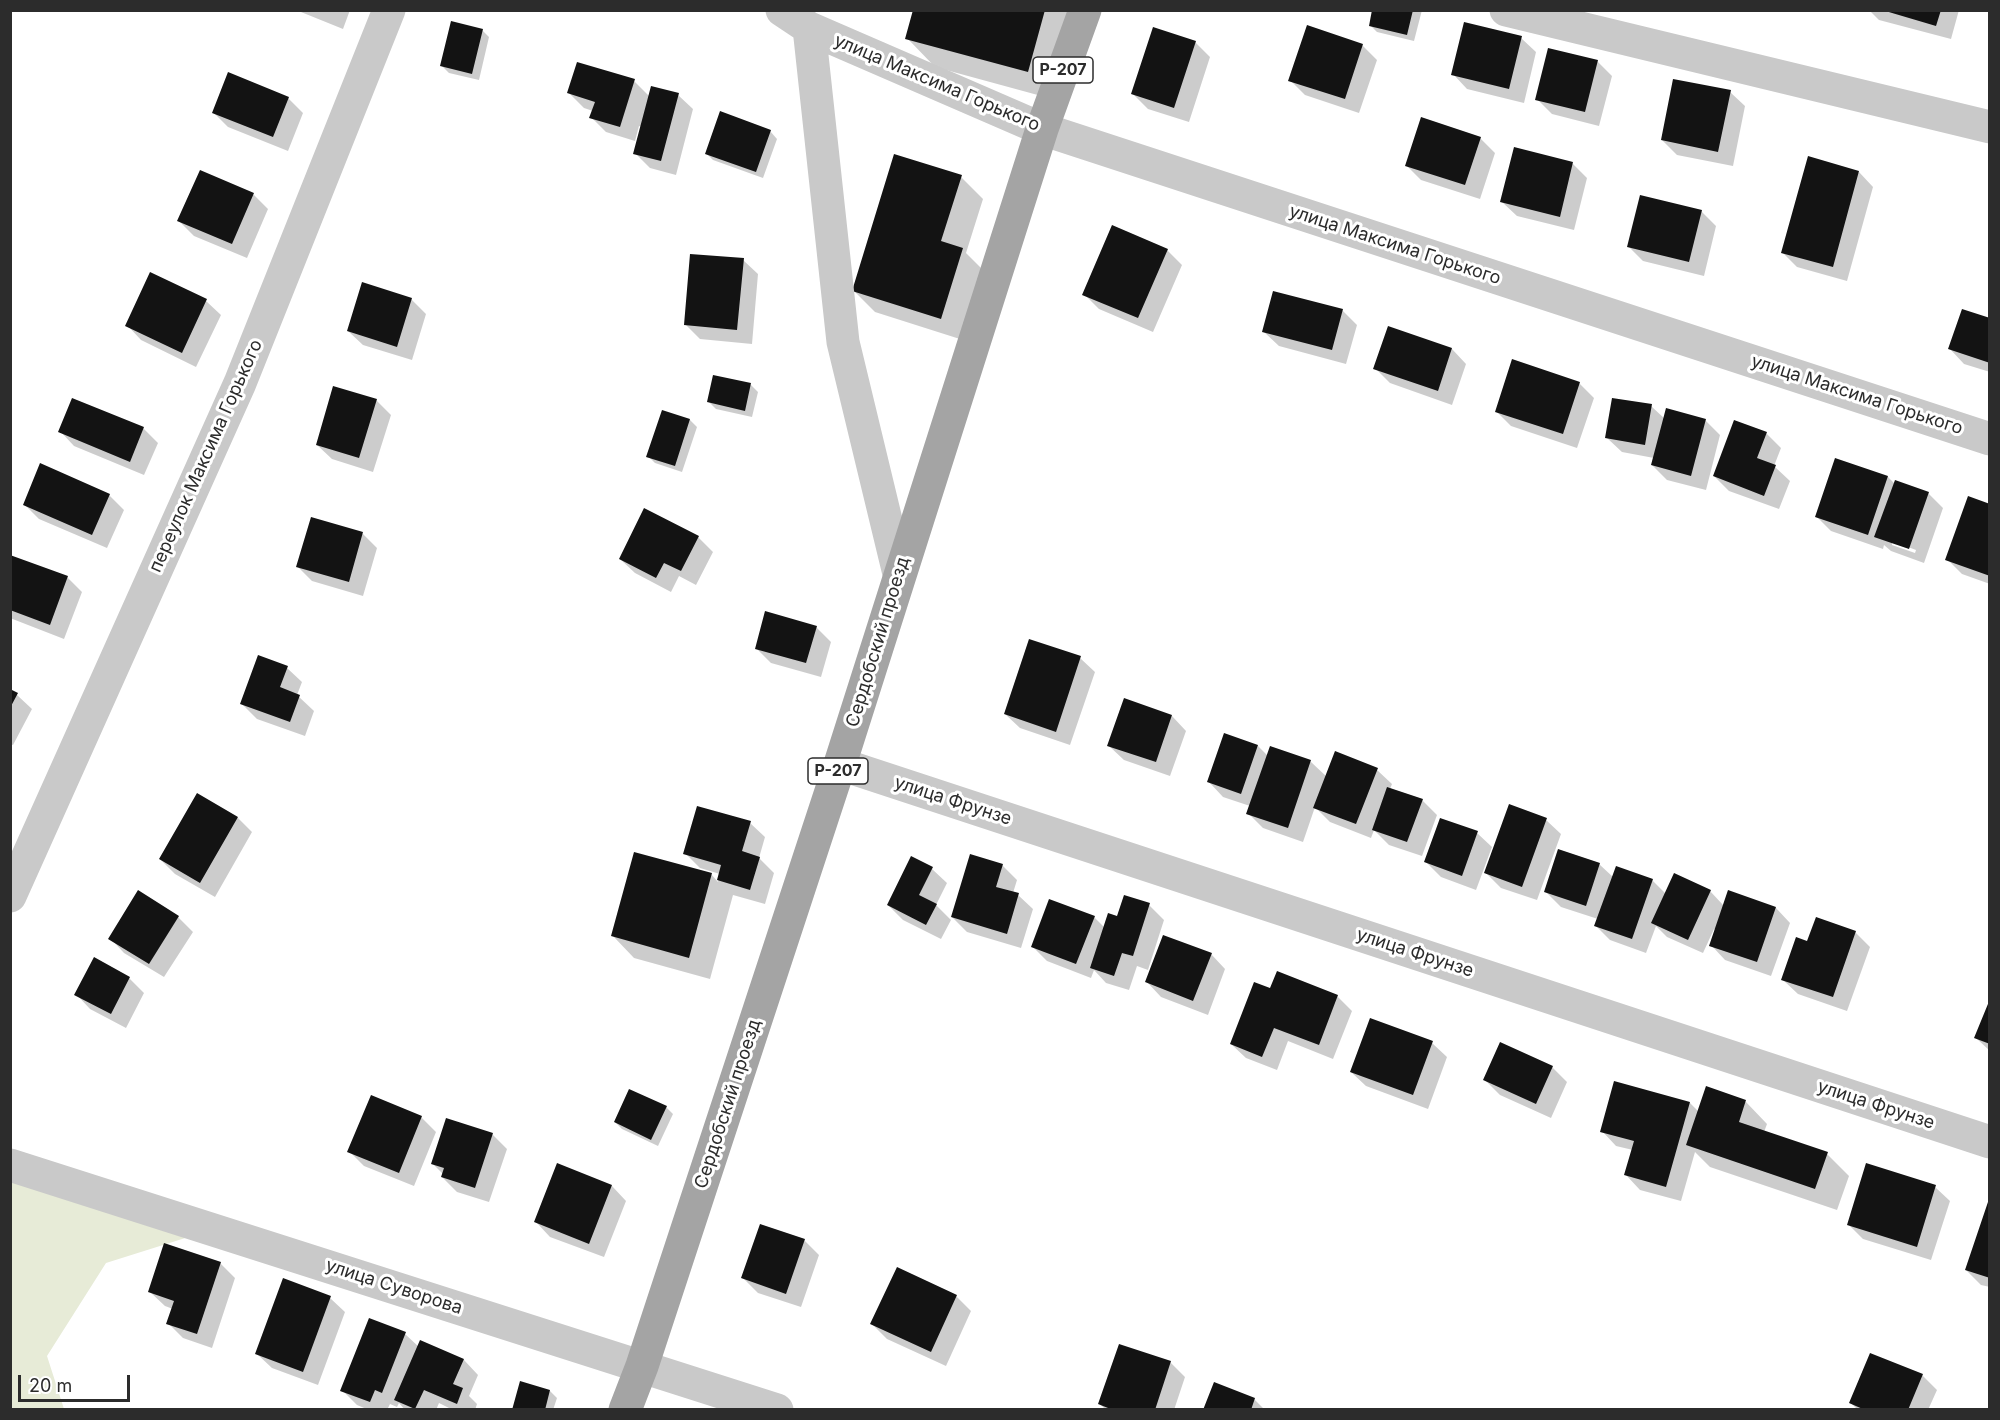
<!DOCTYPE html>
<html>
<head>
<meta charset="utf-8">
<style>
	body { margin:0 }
	#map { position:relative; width:2000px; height:1420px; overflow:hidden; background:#fff; font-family:Inter,sans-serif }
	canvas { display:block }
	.frame { position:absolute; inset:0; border:12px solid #2c2c2c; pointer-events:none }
	.scale { position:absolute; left:18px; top:1375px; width:112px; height:27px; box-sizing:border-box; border:3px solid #2c2c2c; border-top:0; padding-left:8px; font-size:18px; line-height:21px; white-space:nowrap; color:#2c2c2c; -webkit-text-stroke:4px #fff; paint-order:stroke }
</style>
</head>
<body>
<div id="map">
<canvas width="2000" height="1420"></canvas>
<div class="frame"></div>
<div class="scale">20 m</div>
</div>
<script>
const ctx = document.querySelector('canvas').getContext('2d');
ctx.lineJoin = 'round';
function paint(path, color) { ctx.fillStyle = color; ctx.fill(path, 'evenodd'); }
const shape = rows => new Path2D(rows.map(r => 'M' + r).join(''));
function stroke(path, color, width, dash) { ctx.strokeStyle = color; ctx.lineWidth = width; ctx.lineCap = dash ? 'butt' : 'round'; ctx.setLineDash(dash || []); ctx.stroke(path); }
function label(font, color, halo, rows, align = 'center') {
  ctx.font = font + ' Inter,sans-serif'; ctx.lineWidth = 6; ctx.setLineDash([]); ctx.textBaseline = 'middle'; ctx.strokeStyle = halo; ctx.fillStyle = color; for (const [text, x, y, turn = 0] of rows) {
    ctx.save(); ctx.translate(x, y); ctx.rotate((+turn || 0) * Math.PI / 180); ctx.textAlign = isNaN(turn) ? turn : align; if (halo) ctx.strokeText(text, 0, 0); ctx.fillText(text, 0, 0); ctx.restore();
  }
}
paint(shape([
	[10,1164,217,1228,106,1263,47,1356,64,1409,11,1409]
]), '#e7ebd7');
paint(shape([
	[296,10,350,10,343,29],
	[914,10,1081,10,1056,100,935,67,907,38],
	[1374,10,1422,10,1414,41,1377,32,1370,25],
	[1869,10,1959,10,1951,39,1879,20],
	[482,30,489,37,479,80,449,73,442,66],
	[1521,38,1536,52,1524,103,1467,89,1453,74],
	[1195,42,1210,57,1189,122,1148,109,1133,94],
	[1362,45,1377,60,1359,113,1305,95,1290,80],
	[1597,61,1612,76,1599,126,1552,114,1537,99],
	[634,81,650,97,678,95,693,109,676,175,650,168,635,153,642,127,639,126,635,141,606,132,591,117,593,111,584,108,569,93],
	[1730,92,1745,106,1733,166,1677,155,1662,140],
	[288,98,303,113,288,151,228,127,213,112],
	[770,131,777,139,763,178,713,160,706,153],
	[1480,138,1495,153,1480,199,1421,180,1406,165],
	[1515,149,1573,164,1587,178,1574,230,1517,216,1502,202],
	[201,172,254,195,268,209,247,258,194,236,179,221],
	[1859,172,1873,187,1847,281,1797,267,1783,253],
	[961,177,983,199,966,253,984,271,963,340,875,312,853,290],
	[1701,211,1716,226,1704,276,1643,261,1628,246],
	[1167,250,1182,265,1153,332,1099,309,1084,294],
	[743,260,758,274,752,344,700,339,685,324],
	[411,299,426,314,412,360,363,345,348,331],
	[206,301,221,315,196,367,141,340,127,325],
	[1342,310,1357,325,1346,364,1279,346,1264,332],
	[1990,320,1990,372,1964,364,1950,349],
	[1389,328,1452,349,1466,364,1452,405,1390,383,1375,368],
	[714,377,751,385,758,392,752,417,716,409,709,402],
	[1579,383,1594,398,1577,448,1511,426,1496,411],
	[376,400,391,415,373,472,332,459,317,445],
	[1651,406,1665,419,1705,420,1720,435,1706,490,1667,480,1652,465,1654,458,1622,452,1607,438],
	[663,412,690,420,697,427,682,472,655,463,648,456],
	[143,428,158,443,144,475,74,446,60,431],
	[1766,433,1781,448,1774,466,1790,481,1779,509,1729,491,1714,476],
	[1836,460,1888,477,1895,484,1928,493,1943,508,1924,563,1891,551,1884,545,1883,549,1831,531,1817,517],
	[1892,541,1916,550,1915,553,1892,545],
	[109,495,124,510,107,548,39,519,24,504],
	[1990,506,1990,584,1962,574,1947,559],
	[312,519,363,534,377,548,363,596,312,581,297,566],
	[698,537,713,552,696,585,679,576,671,592,635,573,620,559],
	[10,556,67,577,82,592,64,639,10,618],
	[816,627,831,642,821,677,771,663,756,648],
	[1080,658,1095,672,1070,745,1020,728,1005,714],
	[287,668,302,682,297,695,314,711,305,736,257,719,242,704],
	[10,691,17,695,32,709,13,745,10,744],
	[1172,716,1186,731,1170,776,1124,760,1109,746],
	[1258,746,1268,756,1271,748,1311,762,1327,777,1377,770,1392,784,1390,789,1422,800,1437,815,1422,856,1389,845,1374,830,1371,838,1330,822,1315,807,1303,842,1263,828,1248,813,1250,806,1223,797,1209,782],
	[238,818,252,832,215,897,175,874,160,859],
	[1546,820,1561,834,1537,900,1501,888,1486,873],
	[750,823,765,837,759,858,774,873,765,904,733,895,710,979,634,958,613,936,711,874,718,882,720,874,700,868,685,853],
	[1477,833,1492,847,1476,890,1441,877,1426,862],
	[912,858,932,869,947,883,936,905,951,920,941,939,903,920,888,905],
	[1599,864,1613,877,1652,880,1666,894,1710,891,1724,906,1776,908,1790,923,1771,976,1725,960,1711,945,1716,930,1714,929,1703,953,1667,937,1656,926,1646,953,1610,940,1596,926,1598,919,1561,907,1546,892],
	[1002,865,1017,880,1013,893,1018,895,1033,909,1021,948,967,932,952,917],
	[138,892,178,917,193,932,164,977,124,953,110,938],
	[1149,905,1164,920,1148,970,1137,966,1129,990,1106,983,1094,970,1091,978,1047,961,1033,947,1094,917,1105,928,1118,918],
	[1855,932,1870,947,1847,1011,1798,994,1783,980],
	[1211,954,1225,969,1208,1015,1161,997,1147,982],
	[94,959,129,978,144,993,126,1028,90,1009,76,994],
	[1271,990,1337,996,1352,1011,1333,1059,1288,1041,1277,1070,1246,1058,1231,1044],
	[1990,1003,1990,1051,1976,1038],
	[1370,1020,1432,1043,1447,1057,1428,1109,1366,1086,1351,1072],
	[1552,1067,1567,1082,1551,1118,1500,1095,1485,1080],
	[1707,1088,1746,1102,1767,1124,1764,1132,1827,1154,1849,1176,1837,1210,1710,1167,1695,1152,1681,1201,1640,1190,1626,1175,1633,1150,1616,1146,1602,1131,1690,1103,1699,1112],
	[666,1107,673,1114,658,1146,622,1129,615,1122],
	[421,1117,436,1132,414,1186,364,1166,349,1151],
	[492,1134,507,1149,489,1202,457,1192,442,1177,443,1174,433,1164],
	[612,1186,626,1201,604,1257,550,1237,536,1222],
	[1935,1187,1950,1201,1931,1260,1863,1239,1848,1224],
	[1990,1199,1990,1287,1981,1285,1966,1270],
	[804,1240,819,1255,801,1307,758,1293,743,1278],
	[220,1263,235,1278,212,1348,183,1338,168,1323,173,1309,165,1306,150,1292],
	[956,1296,971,1311,946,1366,887,1339,872,1324],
	[330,1298,345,1312,318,1385,272,1368,257,1354],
	[370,1320,405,1334,419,1347,421,1342,464,1360,478,1375,469,1396,477,1404,475,1410,453,1410,439,1403,436,1410,405,1410,399,1403,397,1407,390,1404,387,1410,369,1410,357,1405,342,1390],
	[1170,1362,1185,1377,1174,1410,1106,1410,1100,1404],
	[1922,1375,1937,1390,1928,1410,1858,1410,1851,1403],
	[550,1391,557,1398,553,1410,514,1410],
	[1254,1399,1265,1410,1205,1410]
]), '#0003');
paint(shape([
	[913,10,1045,10,1028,72,905,39],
	[1372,10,1413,10,1407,35,1369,26],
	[1882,10,1941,10,1936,26],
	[451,21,483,29,472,74,440,66],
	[1464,22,1522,36,1509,89,1451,75],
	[1307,25,1363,44,1345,99,1288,81],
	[1153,27,1196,41,1174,108,1131,94],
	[1548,48,1598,60,1585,112,1535,100],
	[577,62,635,79,620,127,589,118,595,102,567,93],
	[228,72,289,97,273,137,212,113],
	[1673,79,1731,90,1718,152,1661,140],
	[651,86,679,93,661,161,633,154],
	[720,111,771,130,756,172,705,154],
	[1421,117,1481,137,1465,185,1405,166],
	[1514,147,1573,162,1560,217,1500,202],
	[894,154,962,175,941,241,963,248,941,319,852,291],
	[1808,156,1859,171,1833,267,1781,253],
	[200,170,254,193,232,244,177,221],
	[1640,195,1702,210,1689,262,1627,247],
	[1112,225,1168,249,1138,318,1082,295],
	[690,254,744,258,737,330,684,325],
	[150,272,207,299,182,353,125,326],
	[362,282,412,298,397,347,347,331],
	[1273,291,1343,309,1332,350,1262,332],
	[1962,309,1990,318,1990,363,1948,349],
	[1388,326,1452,348,1438,391,1373,369],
	[1512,359,1580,382,1563,434,1495,412],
	[713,375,751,383,745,411,707,402],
	[333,386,377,399,359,458,316,445],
	[72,398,144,427,130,462,58,432],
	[1612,398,1652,404,1645,445,1605,438],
	[1666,408,1706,419,1691,476,1651,465],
	[662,410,690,419,675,466,646,457],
	[1734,420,1767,432,1757,458,1776,465,1764,496,1713,476],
	[1835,458,1888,476,1868,535,1815,517],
	[40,463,110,494,92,535,23,505],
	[1895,480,1929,492,1909,549,1874,537],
	[1968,496,1990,504,1990,576,1945,560],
	[644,508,699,536,681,571,664,563,656,578,619,559],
	[311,517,363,532,349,582,296,567],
	[10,555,68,576,50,625,10,610],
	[765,611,817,626,806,663,755,649],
	[1029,639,1081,656,1056,732,1004,714],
	[258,655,288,666,280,687,300,695,290,722,240,704],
	[10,689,18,693,10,708],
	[1124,698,1172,715,1156,762,1107,746],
	[1224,733,1258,745,1241,794,1207,782],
	[1270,746,1311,760,1288,828,1246,814],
	[1335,751,1378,768,1356,824,1313,808],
	[1387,787,1423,799,1407,842,1372,830],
	[197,793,238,817,200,883,159,859],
	[1509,804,1547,818,1522,887,1484,873],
	[697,806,751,821,742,851,760,857,750,890,717,880,721,865,683,854],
	[1440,818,1478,831,1462,876,1424,862],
	[1558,849,1600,863,1586,906,1544,892],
	[634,852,712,873,689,958,611,936],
	[970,854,1003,864,996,887,1019,893,1007,934,951,917],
	[911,856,933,867,919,895,937,904,926,925,887,905],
	[1616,866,1653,879,1632,939,1594,926],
	[1674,873,1711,890,1688,940,1651,923],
	[138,890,179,916,149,964,108,939],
	[1728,890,1776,907,1757,962,1709,946],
	[1124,895,1150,903,1133,956,1122,953,1114,976,1090,968,1108,913,1117,916],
	[1049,899,1095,916,1076,964,1031,947],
	[1816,917,1856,931,1833,997,1781,980,1796,937,1807,941],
	[1163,935,1212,953,1193,1001,1145,982],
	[94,957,130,977,111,1014,74,995],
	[1277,971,1338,995,1319,1045,1274,1028,1262,1057,1230,1044,1254,982,1270,988],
	[1990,999,1990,1044,1974,1038],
	[1370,1018,1433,1041,1413,1095,1350,1072],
	[1500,1042,1553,1066,1536,1104,1483,1080],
	[1614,1081,1690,1102,1666,1187,1624,1175,1634,1141,1600,1132],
	[1706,1086,1746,1100,1739,1122,1828,1152,1815,1189,1686,1145],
	[629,1089,667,1106,651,1140,614,1122],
	[371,1095,422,1116,399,1173,347,1152],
	[446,1118,493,1133,475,1188,441,1177,444,1168,431,1164],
	[557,1163,612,1185,589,1244,534,1222],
	[1866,1163,1936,1185,1917,1247,1847,1225],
	[1990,1196,1990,1278,1965,1270],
	[760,1224,805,1239,786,1294,741,1278],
	[164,1243,221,1262,197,1334,166,1324,174,1301,148,1292],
	[897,1267,957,1295,931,1352,870,1324],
	[283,1278,331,1296,303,1372,255,1354],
	[369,1318,406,1332,382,1393,375,1390,370,1402,340,1391],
	[420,1340,464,1359,453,1384,463,1388,457,1404,424,1390,415,1409,394,1400],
	[1119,1344,1171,1361,1155,1410,1113,1410,1098,1404],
	[1870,1353,1923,1374,1908,1410,1865,1410,1849,1403],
	[520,1381,550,1390,545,1410,512,1410],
	[1214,1382,1255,1398,1251,1410,1203,1410]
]), '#131313');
stroke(shape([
	[782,10,809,28,1042,129,1990,439],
	[1506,10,1990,127],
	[809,28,843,342,899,574],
	[840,764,1990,1142],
	[10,896,240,383,389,10],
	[10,1165,777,1410]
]), '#c9c9c9', 33);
stroke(shape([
	[625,1410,642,1366,840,764,1042,129,1085,10]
]), '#a4a4a4', 33);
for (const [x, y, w] of [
	[1063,70,60],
	[838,771,60]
]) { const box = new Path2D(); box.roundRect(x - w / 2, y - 13, w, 26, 4.5); ctx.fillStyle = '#fff'; ctx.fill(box); stroke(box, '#2c2c2c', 1.5); }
label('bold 16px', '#2c2c2c', null, [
	["Р-207",1063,70],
	["Р-207",838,771]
]);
label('18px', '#2c2c2c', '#fff', [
	["улица Максима Горького",937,83,23],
	["улица Максима Горького",1395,245,18],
	["улица Максима Горького",1857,395,18],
	["переулок Максима Горького",206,456,-66],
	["Сердобский проезд",878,642,-73],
	["улица Фрунзе",953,801,18],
	["улица Фрунзе",1415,953,18],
	["Сердобский проезд",728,1104,-72],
	["улица Фрунзе",1876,1105,18],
	["улица Суворова",394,1287,18]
]);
</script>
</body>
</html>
